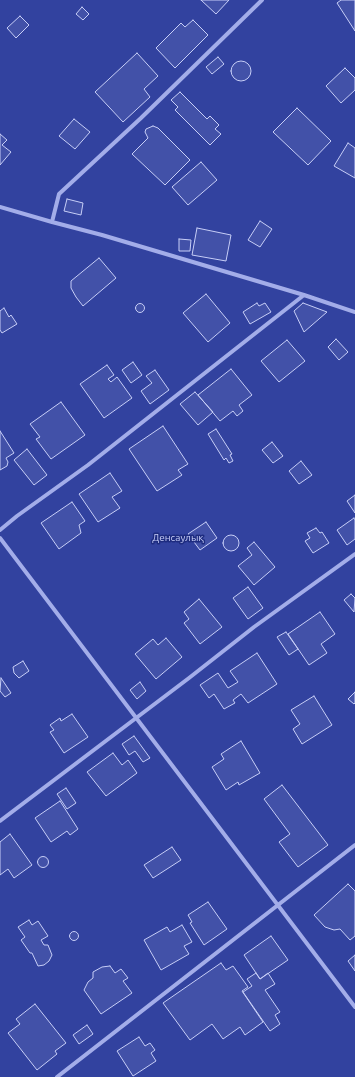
<!DOCTYPE html>
<html>
<head>
<meta charset="utf-8">
<style>
	body { margin:0 }
	canvas { display:block; background:#1e2c80 }
</style>
</head>
<body>
<canvas width="355" height="1077"></canvas>
<script>
const ctx = document.querySelector('canvas').getContext('2d');
ctx.lineJoin = 'round';
function paint(path, color) { ctx.fillStyle = color; ctx.fill(path, 'evenodd'); }
const shape = rows => new Path2D(rows.map(r => 'M' + r).join(''));
function stroke(path, color, width, dash) { ctx.strokeStyle = color; ctx.lineWidth = width; ctx.lineCap = dash ? 'butt' : 'round'; ctx.setLineDash(dash || []); ctx.stroke(path); }
function label(font, color, halo, rows, align = 'center') {
  ctx.font = font + ' Ubuntu,sans-serif'; ctx.lineWidth = 3; ctx.setLineDash([]); ctx.textBaseline = 'middle'; ctx.strokeStyle = halo; ctx.fillStyle = color; for (const [text, x, y, turn = 0] of rows) {
    ctx.save(); ctx.translate(x, y); ctx.rotate((+turn || 0) * Math.PI / 180); ctx.textAlign = isNaN(turn) ? turn : align; if (halo) ctx.strokeText(text, 0, 0); ctx.fillText(text, 0, 0); ctx.restore();
  }
}
paint(shape([
	[0,0,355,0,355,1077,0,1077]
]), '#32429f');
const building = shape([
	[201,0,229,0,216,14,201,0],
	[341,0,355,0,355,31,337,3,341,0],
	[82,7,89,14,83,20,76,14,82,7],
	[20,16,29,25,16,38,7,28,20,16],
	[193,20,208,35,175,68,156,48,181,23,185,27,193,20],
	[137,53,158,76,144,89,150,97,123,122,95,92,137,53],
	[218,57,224,64,212,74,206,67,218,57],
	'231 71a10 10 0 1 1 20 0a10 10 0 1 1-20 0Z',
	[345,68,355,78,355,90,341,103,326,86,345,68],
	[180,92,207,119,210,116,219,125,215,129,221,134,210,145,175,110,178,107,171,100,180,92],
	[297,108,331,141,308,165,273,132,297,108],
	[74,119,90,132,75,149,59,136,74,119],
	[153,126,158,128,190,160,165,185,132,154,148,138,145,132,146,129,153,126],
	[0,134,7,140,2,145,11,152,0,165,0,134],
	[348,143,355,148,355,178,334,166,348,143],
	[201,162,217,180,188,205,172,187,201,162],
	[67,199,83,203,81,215,64,211,67,199],
	[260,221,272,229,260,247,248,240,260,221],
	[197,228,231,235,226,261,192,255,197,228],
	[179,239,191,240,190,251,179,251,179,239],
	[99,258,116,278,83,306,76,297,71,288,71,281,99,258],
	[206,294,230,323,208,342,183,313,206,294],
	[257,303,259,306,265,303,271,312,250,324,243,312,257,303],
	[303,303,327,312,304,332,294,311,303,303],
	'135.5 308a4.5 4.5 0 1 1 9 0a4.5 4.5 0 1 1-9 0Z',
	[4,308,9,317,11,315,17,324,2,333,0,330,0,311,4,308],
	[336,339,348,352,339,360,328,347,336,339],
	[287,340,305,361,279,382,261,361,287,340],
	[133,362,142,375,131,383,122,370,133,362],
	[107,365,114,375,108,379,111,382,117,377,132,398,104,418,80,384,107,365],
	[231,369,252,395,239,405,243,411,237,416,233,411,220,421,198,395,231,369],
	[155,370,169,390,150,404,141,391,152,383,146,376,155,370],
	[195,392,213,412,198,425,180,404,195,392],
	[61,402,85,435,51,459,36,439,40,437,30,424,61,402],
	[163,426,188,464,178,470,182,475,157,491,129,449,163,426],
	[216,429,232,454,230,455,233,461,229,463,226,458,224,460,208,434,216,429],
	[0,431,14,453,6,458,8,462,7,466,0,470,0,431],
	[272,442,283,456,273,463,262,450,272,442],
	[27,449,47,475,34,485,14,460,27,449],
	[301,461,312,475,299,484,289,471,301,461],
	[110,473,122,491,112,497,120,508,98,522,79,494,110,473],
	[355,495,355,513,347,501,355,495],
	[72,502,85,521,79,525,81,533,59,549,41,523,72,502],
	[354,518,355,520,355,539,347,545,337,530,354,518],
	[206,522,217,538,200,550,188,534,206,522],
	[316,528,320,533,322,532,329,543,313,553,305,541,310,538,307,533,316,528],
	'223 543a8 8 0 1 1 16 0a8 8 0 1 1-16 0Z',
	[254,542,275,567,254,585,238,566,252,555,247,548,254,542],
	[248,587,263,608,248,619,233,598,248,587],
	[351,594,355,598,354,612,344,600,351,594],
	[199,599,222,627,200,644,184,623,189,619,184,612,199,599],
	[320,612,335,634,321,644,327,653,309,665,288,634,320,612],
	[286,632,298,649,289,655,277,637,286,632],
	[166,638,182,657,156,679,135,654,153,639,158,645,166,638],
	[257,653,277,684,248,703,241,694,233,700,235,703,224,709,214,694,209,698,200,685,218,673,228,688,238,682,230,671,257,653],
	[23,661,29,671,19,678,14,673,13,667,23,661],
	[1,678,11,693,5,697,0,691,1,678],
	[140,682,146,691,137,699,130,690,140,682],
	[355,692,355,703,354,704,348,699,355,692],
	[314,696,332,725,302,744,293,729,300,724,291,710,314,696],
	[72,714,88,737,64,753,50,732,54,730,50,725,60,718,61,721,72,714],
	[134,736,150,758,143,762,135,751,129,755,122,744,134,736],
	[241,741,260,773,239,785,238,782,226,790,212,767,224,759,221,754,241,741],
	[113,753,122,765,128,760,137,773,106,796,87,772,113,753],
	[282,785,328,845,298,867,279,842,290,834,264,799,282,785],
	[66,788,76,803,67,809,57,794,66,788],
	[60,801,78,829,70,835,67,831,51,842,35,818,60,801],
	[10,834,32,865,14,878,8,869,0,875,0,842,10,834],
	[172,847,181,860,153,878,144,865,172,847],
	'37.5 862a5.5 5.5 0 1 1 11 0a5.5 5.5 0 1 1-11 0Z',
	[348,884,355,891,355,936,350,940,340,929,334,930,325,927,314,915,348,884],
	[208,902,227,929,204,945,190,923,192,922,188,915,208,902],
	[29,920,32,925,38,921,48,936,41,940,44,945,48,945,52,955,49,961,44,965,38,966,32,953,30,953,21,940,25,937,18,927,29,920],
	[182,925,192,942,184,946,189,954,161,970,144,940,167,927,170,932,182,925],
	'69.5 936a4.5 4.5 0 1 1 9 0a4.5 4.5 0 1 1-9 0Z',
	[271,936,288,960,260,979,244,955,271,936],
	[355,955,355,971,348,961,355,955],
	[221,963,226,970,233,966,248,987,242,991,263,1022,245,1035,240,1027,223,1039,212,1024,190,1040,163,1003,221,963],
	[110,966,115,973,121,969,128,978,123,981,132,993,101,1014,84,990,88,982,93,978,93,972,102,967,110,966],
	[256,973,260,979,268,973,275,984,265,990,280,1012,275,1015,280,1024,270,1031,243,992,252,986,247,979,256,973],
	[35,1004,66,1043,55,1051,57,1054,37,1070,8,1033,20,1024,16,1019,35,1004],
	[87,1025,93,1034,79,1044,73,1035,87,1025],
	[139,1037,145,1046,150,1043,155,1050,151,1053,156,1061,133,1076,117,1051,139,1037]
]);
paint(building, '#4251a8');
stroke(building, '#c7cef7', 1);
stroke(shape([
	[0,207,52,222,102,235,304,295,355,312],
	[52,222,59,194,141,118,262,0],
	[0,530,17,516,88,465,304,295],
	[0,538,355,1007],
	[0,821,189,678,254,627,355,554],
	[57,1077,355,845]
]), '#a3ade9', 4);
label('10px', '#c7cef7', '#1e2c80', [
	["Денсаулық",178,538]
]);
</script>
</body>
</html>
